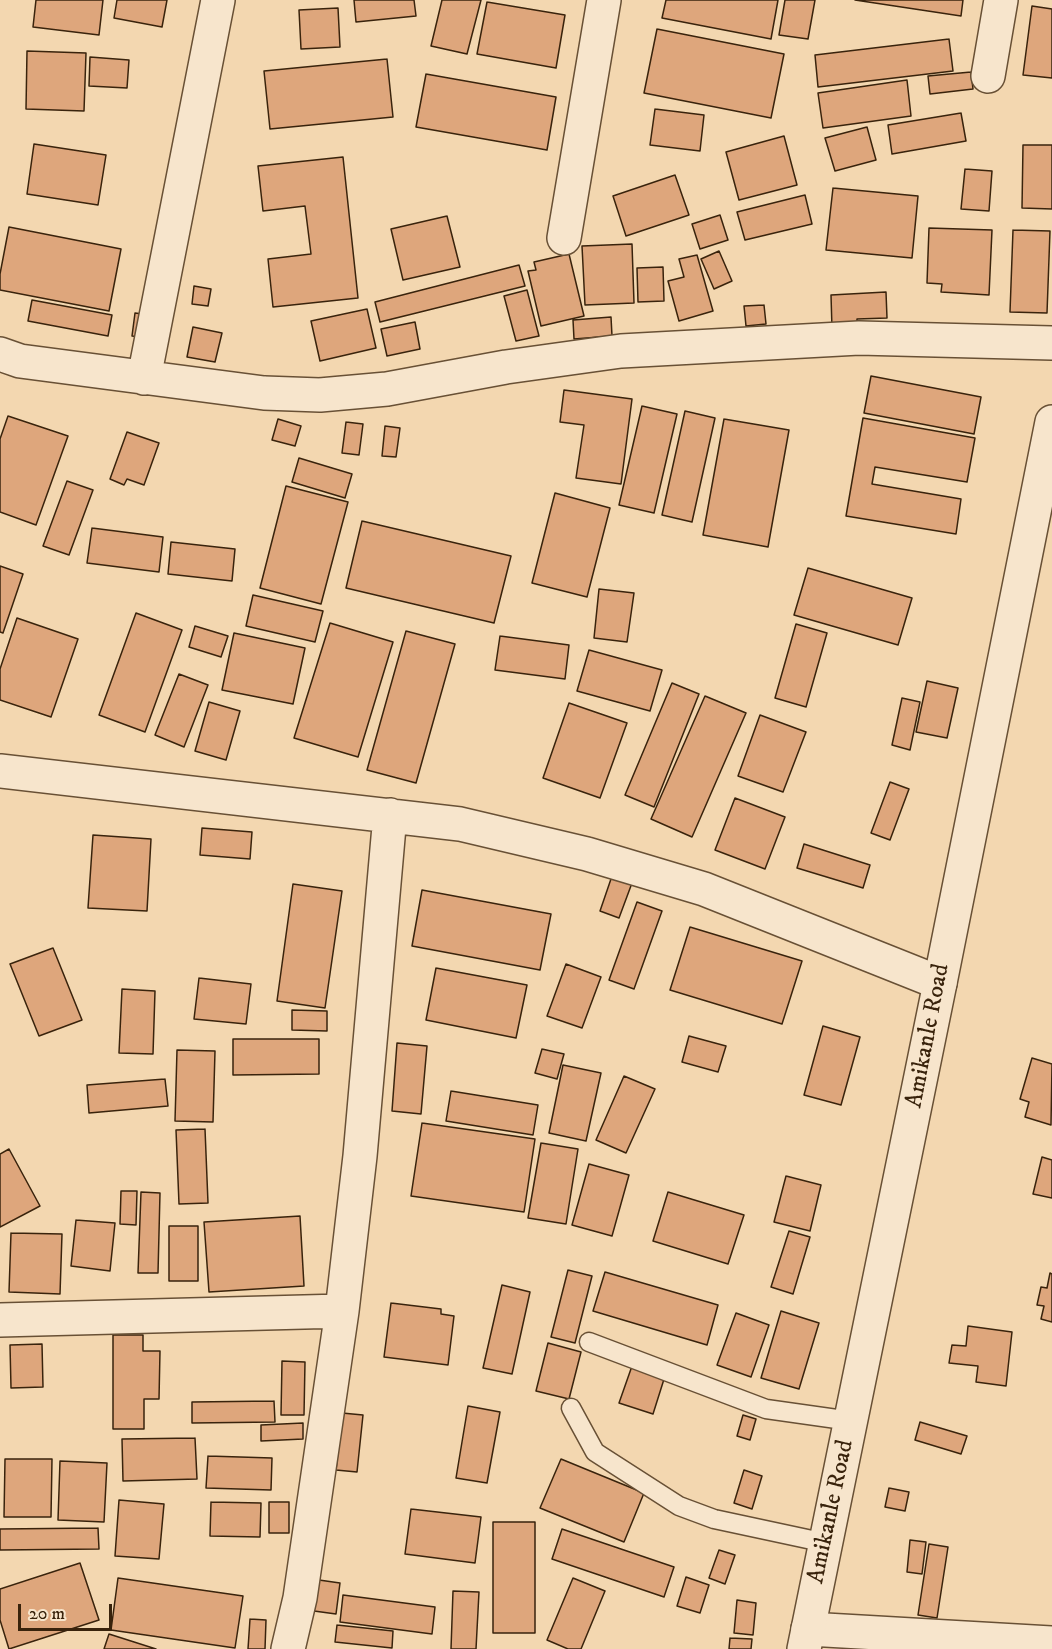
<!DOCTYPE html>
<html>
<head>
<meta charset="utf-8">
<style>
	body { margin:0 }
	#map { position:relative; width:1052px; height:1649px; overflow:hidden; background:#f3d7b0; font-family:"IM FELL DW Pica",serif }
	canvas { display:block }
	.scale { position:absolute; left:18px; top:1604px; width:94px; height:27px; box-sizing:border-box; border:3px solid #39230c; border-top:0; padding-left:8px; font-size:18px; line-height:21px; white-space:nowrap; color:#39230c; -webkit-text-stroke:4px #f7e5cc; paint-order:stroke }
</style>
</head>
<body>
<div id="map">
<canvas width="1052" height="1649"></canvas>
<div class="scale">20 m</div>
</div>
<script>
const ctx = document.querySelector('canvas').getContext('2d');
ctx.lineJoin = 'round';
function paint(path, color) { ctx.fillStyle = color; ctx.fill(path, 'evenodd'); }
const shape = rows => new Path2D(rows.map(r => 'M' + r).join(''));
function stroke(path, color, width, dash) { ctx.strokeStyle = color; ctx.lineWidth = width; ctx.lineCap = dash ? 'butt' : 'round'; ctx.setLineDash(dash || []); ctx.stroke(path); }
function label(font, color, halo, rows, align = 'center') {
  ctx.font = font + ' "IM FELL DW Pica",serif'; ctx.lineWidth = 4.5; ctx.setLineDash([]); ctx.textBaseline = 'middle'; ctx.strokeStyle = halo; ctx.fillStyle = color; for (const [text, x, y, turn = 0] of rows) {
    ctx.save(); ctx.translate(x, y); ctx.rotate((+turn || 0) * Math.PI / 180); ctx.textAlign = isNaN(turn) ? turn : align; if (halo) ctx.strokeText(text, 0, 0); ctx.fillText(text, 0, 0); ctx.restore();
  }
}
const building = shape([
	[36,0,103,0,99,35,33,27,36,0],
	[117,0,167,0,162,27,114,18,117,0],
	[354,0,414,0,416,16,356,22,354,0],
	[442,0,481,0,467,54,431,46,442,0],
	[666,0,778,0,771,39,662,18,666,0],
	[785,0,815,0,808,39,779,35,785,0],
	[855,0,963,0,961,16,855,0],
	[487,2,565,15,556,68,477,54,487,2],
	[1032,6,1052,9,1052,78,1023,75,1032,6],
	[338,8,340,47,301,49,299,10,338,8],
	[657,29,784,54,771,118,644,93,657,29],
	[949,39,953,71,818,87,815,55,949,39],
	[27,51,86,53,84,111,26,109,27,51],
	[90,57,129,60,127,88,89,86,90,57],
	[387,59,393,117,270,129,264,71,387,59],
	[971,72,973,89,930,94,928,76,971,72],
	[426,74,556,97,547,150,416,127,426,74],
	[907,80,911,116,823,128,818,93,907,80],
	[655,109,704,115,700,151,650,145,655,109],
	[961,113,966,141,892,154,888,125,961,113],
	[867,127,876,160,835,171,825,138,867,127],
	[784,136,797,185,739,200,726,152,784,136],
	[34,144,106,155,98,205,27,194,34,144],
	[1023,145,1052,145,1052,209,1022,208,1023,145],
	[343,157,358,298,273,307,268,259,311,254,305,206,263,211,258,166,343,157],
	[965,169,992,171,989,211,961,209,965,169],
	[675,175,689,215,626,236,613,196,675,175],
	[833,188,918,196,912,258,826,250,833,188],
	[805,195,812,224,745,240,737,212,805,195],
	[720,215,728,240,700,249,692,224,720,215],
	[447,216,460,267,403,280,391,229,447,216],
	[9,227,121,249,109,311,0,290,0,274,9,227],
	[929,228,992,230,989,295,941,292,942,284,927,283,929,228],
	[1013,230,1050,231,1047,313,1010,312,1013,230],
	[632,244,634,303,585,305,582,246,632,244],
	[719,251,732,281,714,289,701,259,719,251],
	[569,254,584,316,541,326,528,271,536,270,534,262,569,254],
	[697,255,713,311,679,321,668,281,684,277,679,259,697,255],
	[519,265,525,286,380,322,375,302,519,265],
	[663,267,664,301,638,302,637,268,663,267],
	[194,286,211,289,208,306,192,304,194,286],
	[527,290,539,336,516,341,504,296,527,290],
	[886,292,887,318,857,319,857,328,832,329,831,295,886,292],
	[32,300,112,315,108,336,28,321,32,300],
	[764,305,766,324,746,326,744,306,764,305],
	[367,309,376,348,320,361,311,321,367,309],
	[135,313,150,315,148,338,132,336,135,313],
	[611,317,612,336,574,339,573,320,611,317],
	[415,322,420,349,387,356,381,329,415,322],
	[193,327,222,333,215,362,187,357,193,327],
	[871,376,981,397,974,434,864,413,871,376],
	[564,390,632,399,621,484,576,478,584,425,560,422,564,390],
	[642,406,677,414,654,513,619,505,642,406],
	[685,411,715,418,692,522,662,515,685,411],
	[8,416,68,436,36,525,0,512,0,439,8,416],
	[863,418,975,438,967,482,875,467,872,484,961,499,956,534,846,516,863,418],
	[278,419,301,426,295,446,272,440,278,419],
	[724,419,789,430,768,547,703,535,724,419],
	[346,422,363,424,359,455,342,453,346,422],
	[385,426,400,428,396,457,382,456,385,426],
	[127,432,159,443,144,485,127,479,124,485,110,479,127,432],
	[299,458,352,474,345,498,292,482,299,458],
	[67,481,93,490,69,555,43,546,67,481],
	[286,486,348,502,321,604,260,588,286,486],
	[555,493,610,508,587,597,532,583,555,493],
	[362,521,511,556,494,623,346,588,362,521],
	[92,528,163,537,159,572,87,563,92,528],
	[171,542,235,549,232,581,168,574,171,542],
	[0,566,23,574,3,633,0,632,0,566],
	[808,568,912,598,898,645,794,615,808,568],
	[599,589,634,593,627,642,594,638,599,589],
	[253,595,323,611,315,642,246,626,253,595],
	[136,613,182,630,145,732,99,715,136,613],
	[17,618,78,639,51,717,0,700,0,669,17,618],
	[330,623,393,642,358,757,294,738,330,623],
	[796,624,827,633,806,707,775,698,796,624],
	[195,626,228,636,221,657,189,647,195,626],
	[406,631,455,644,416,783,367,770,406,631],
	[234,633,305,648,293,704,222,690,234,633],
	[500,636,569,645,565,679,495,670,500,636],
	[589,650,662,670,650,711,577,691,589,650],
	[179,674,208,685,184,747,155,735,179,674],
	[927,681,958,688,947,738,916,732,927,681],
	[672,683,699,694,654,807,625,795,672,683],
	[705,696,746,713,692,837,651,819,705,696],
	[902,698,920,702,910,750,892,745,902,698],
	[209,702,240,711,226,760,195,751,209,702],
	[569,703,627,723,600,798,543,778,569,703],
	[760,715,806,732,783,792,738,776,760,715],
	[890,782,909,789,890,840,871,833,890,782],
	[735,798,785,817,765,869,715,850,735,798],
	[202,828,252,832,250,859,200,855,202,828],
	[93,835,151,839,147,911,88,908,93,835],
	[804,844,870,865,863,888,797,868,804,844],
	[612,876,632,883,619,918,600,911,612,876],
	[293,884,342,891,325,1008,277,1001,293,884],
	[422,890,551,914,540,970,412,946,422,890],
	[637,902,662,911,634,989,609,980,637,902],
	[690,927,802,961,782,1024,670,990,690,927],
	[53,948,82,1020,39,1036,10,964,53,948],
	[566,964,601,977,582,1028,547,1016,566,964],
	[436,968,527,985,516,1038,426,1020,436,968],
	[199,978,251,984,246,1024,194,1019,199,978],
	[122,989,155,991,153,1054,119,1053,122,989],
	[292,1010,327,1011,327,1031,292,1030,292,1010],
	[823,1026,860,1037,841,1105,804,1095,823,1026],
	[689,1036,726,1046,718,1072,682,1062,689,1036],
	[233,1039,319,1039,319,1074,233,1075,233,1039],
	[397,1043,427,1046,421,1114,392,1111,397,1043],
	[542,1049,564,1054,557,1079,535,1073,542,1049],
	[177,1050,215,1051,213,1122,175,1121,177,1050],
	[1032,1058,1052,1064,1051,1125,1025,1117,1029,1102,1020,1099,1032,1058],
	[563,1065,601,1073,586,1141,549,1133,563,1065],
	[624,1076,655,1089,626,1153,596,1140,624,1076],
	[165,1079,168,1106,89,1113,87,1085,165,1079],
	[451,1091,538,1105,533,1135,446,1121,451,1091],
	[422,1123,535,1139,524,1212,411,1196,422,1123],
	[205,1129,208,1203,179,1204,176,1130,205,1129],
	[541,1143,578,1149,566,1224,528,1218,541,1143],
	[9,1149,40,1206,0,1227,0,1154,9,1149],
	[1042,1157,1052,1160,1052,1198,1033,1194,1042,1157],
	[589,1164,629,1175,612,1236,572,1225,589,1164],
	[786,1176,821,1185,810,1231,774,1222,786,1176],
	[121,1191,137,1191,136,1225,120,1224,121,1191],
	[141,1192,160,1193,158,1273,138,1273,141,1192],
	[668,1192,744,1215,728,1264,653,1241,668,1192],
	[300,1216,304,1286,209,1292,204,1222,300,1216],
	[76,1220,115,1223,110,1271,71,1266,76,1220],
	[169,1226,198,1226,198,1281,169,1281,169,1226],
	[789,1231,810,1237,793,1294,771,1287,789,1231],
	[11,1233,62,1234,60,1294,9,1292,11,1233],
	[568,1270,592,1276,575,1343,551,1337,568,1270],
	[605,1272,718,1305,707,1345,593,1311,605,1272],
	[1050,1273,1052,1274,1052,1322,1041,1319,1044,1306,1037,1305,1041,1287,1047,1288,1050,1273],
	[502,1285,530,1292,512,1374,483,1368,502,1285],
	[391,1303,441,1309,441,1314,454,1316,448,1365,384,1357,391,1303],
	[781,1311,819,1323,799,1389,761,1378,781,1311],
	[736,1313,769,1325,751,1377,717,1365,736,1313],
	[968,1326,1012,1332,1006,1386,976,1382,978,1366,949,1363,952,1345,966,1346,968,1326],
	[113,1335,143,1335,143,1351,160,1351,159,1399,144,1399,144,1429,113,1429,113,1335],
	[548,1343,581,1352,569,1399,536,1391,548,1343],
	[42,1344,43,1387,11,1388,10,1345,42,1344],
	[282,1361,305,1362,304,1415,281,1415,282,1361],
	[632,1366,665,1376,653,1414,619,1403,632,1366],
	[274,1401,275,1422,192,1423,192,1402,274,1401],
	[468,1406,500,1412,487,1483,456,1478,468,1406],
	[342,1413,363,1415,357,1472,336,1470,342,1413],
	[743,1415,756,1419,750,1440,737,1436,743,1415],
	[920,1422,967,1436,961,1454,915,1440,920,1422],
	[303,1423,303,1439,261,1441,261,1425,303,1423],
	[195,1438,197,1479,123,1481,122,1439,195,1438],
	[208,1456,272,1458,271,1490,206,1488,208,1456],
	[5,1459,52,1459,51,1517,4,1517,5,1459],
	[561,1459,644,1493,624,1542,540,1508,561,1459],
	[60,1461,107,1463,104,1522,58,1520,60,1461],
	[744,1470,762,1476,752,1509,734,1503,744,1470],
	[889,1488,909,1492,905,1511,885,1507,889,1488],
	[119,1500,164,1504,159,1559,115,1556,119,1500],
	[211,1502,261,1503,260,1537,210,1536,211,1502],
	[269,1502,289,1502,289,1533,269,1533,269,1502],
	[411,1509,481,1517,475,1563,405,1554,411,1509],
	[493,1522,535,1522,535,1633,493,1633,493,1522],
	[98,1528,99,1549,0,1550,0,1529,98,1528],
	[562,1529,674,1567,664,1597,552,1559,562,1529],
	[910,1540,926,1542,922,1574,907,1572,910,1540],
	[929,1544,948,1547,937,1618,918,1615,929,1544],
	[719,1550,735,1555,725,1584,709,1578,719,1550],
	[80,1563,99,1620,9,1649,0,1620,0,1589,80,1563],
	[686,1577,709,1585,700,1613,677,1606,686,1577],
	[118,1578,243,1596,235,1648,111,1630,118,1578],
	[573,1578,605,1591,581,1649,568,1649,547,1640,573,1578],
	[319,1580,340,1583,336,1614,314,1611,319,1580],
	[453,1591,479,1592,476,1649,451,1649,453,1591],
	[343,1595,435,1607,432,1634,340,1622,343,1595],
	[737,1600,756,1603,753,1635,734,1633,737,1600],
	[250,1619,266,1620,265,1649,248,1649,250,1619],
	[337,1625,393,1631,392,1648,335,1642,337,1625],
	[109,1634,156,1649,104,1649,109,1634],
	[730,1638,752,1639,751,1649,729,1649,730,1638]
]);
paint(building, '#dea67c');
stroke(building, '#39230c', 1.5);
const service = shape([
	[589,1342,766,1409,851,1421],
	[571,1408,595,1452,679,1506,714,1519,826,1543]
]);
const minor = shape([
	[988,76,1001,0],
	[564,238,604,0],
	[0,354,20,361,264,393,320,395,387,389,506,367,621,351,859,338,1052,343],
	[144,378,218,0],
	[0,771,460,824,587,854,704,889,940,983],
	[0,1320,342,1311],
	[808,1629,1052,1643],
	[288,1649,300,1598,342,1311,360,1156,390,815]
]);
const tertiary = shape([
	[804,1649,940,983,1052,422]
]);
stroke(service, '#685035', 21);
stroke(minor, '#685035', 36);
stroke(tertiary, '#685035', 36);
stroke(service, '#f7e5cc', 18);
stroke(minor, '#f7e5cc', 33);
stroke(tertiary, '#f7e5cc', 33);
label('24px', '#39230c', '#f7e5cc', [
	["Amikanle Road",929,1036,-79],
	["Amikanle Road",832,1512,-78]
]);
</script>
</body>
</html>
